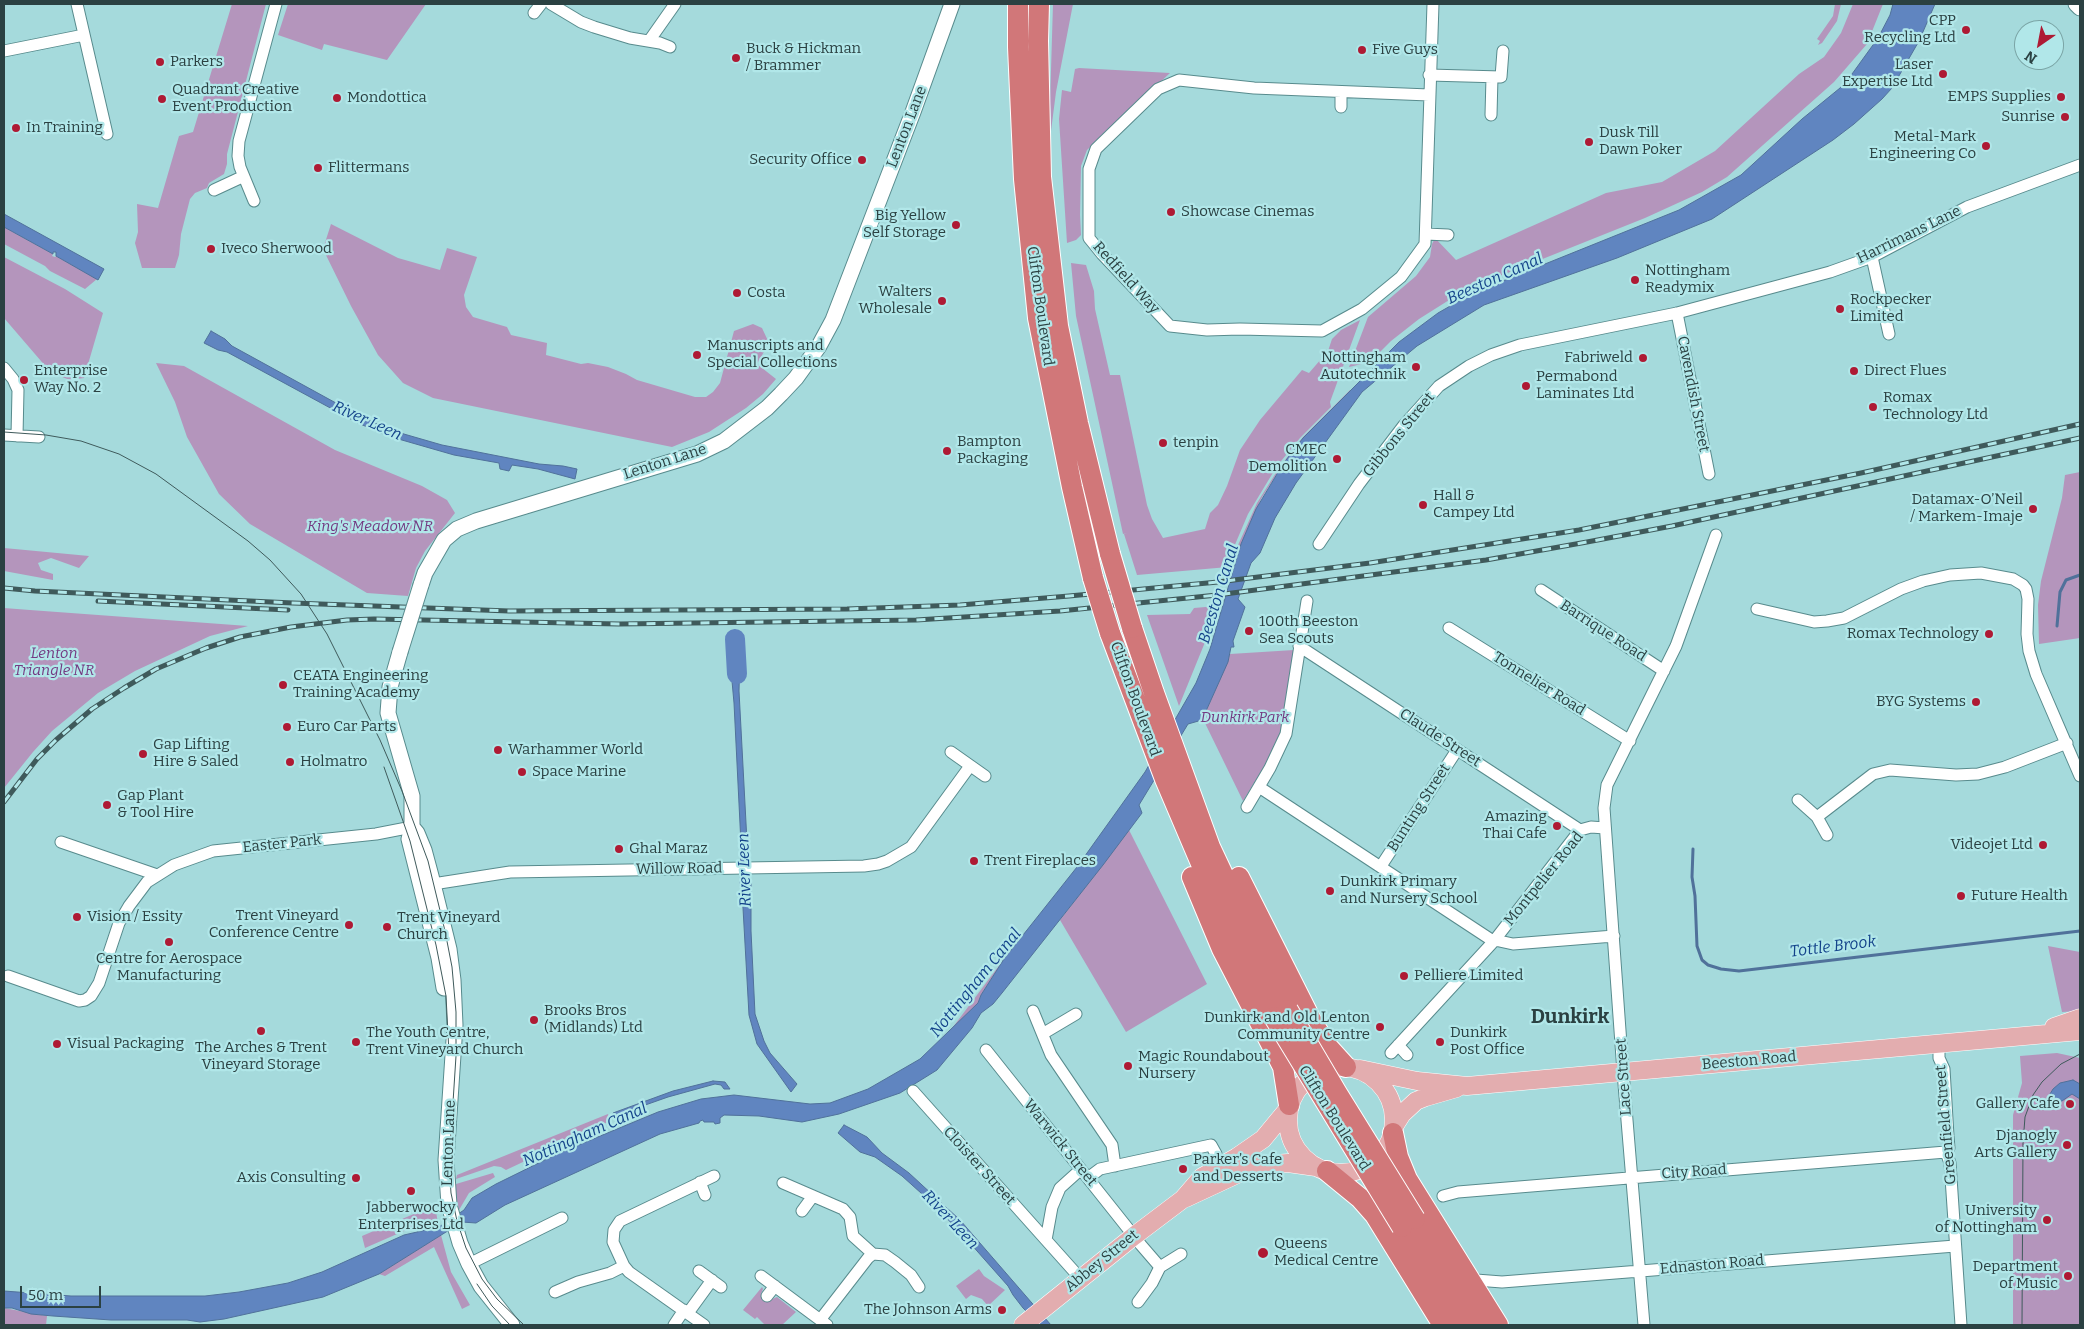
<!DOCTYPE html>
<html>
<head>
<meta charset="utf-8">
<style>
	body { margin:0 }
	#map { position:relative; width:2084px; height:1329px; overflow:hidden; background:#a5dadc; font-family:Bitter,serif }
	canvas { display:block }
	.frame { position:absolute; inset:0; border:5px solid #2b4142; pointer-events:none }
	.north { position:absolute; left:2014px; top:20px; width:50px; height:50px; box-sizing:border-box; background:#b1e7e9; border:1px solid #7ba5a6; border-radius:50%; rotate:213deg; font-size:14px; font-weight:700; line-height:20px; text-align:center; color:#2b4142 }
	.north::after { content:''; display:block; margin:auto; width:18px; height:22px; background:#ae1a34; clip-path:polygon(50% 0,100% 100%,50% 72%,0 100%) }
	.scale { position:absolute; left:20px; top:1286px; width:81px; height:22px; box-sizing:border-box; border:2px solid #2b4142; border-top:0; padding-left:6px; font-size:15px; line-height:18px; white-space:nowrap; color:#2b4142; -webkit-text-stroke:4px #b1e7e9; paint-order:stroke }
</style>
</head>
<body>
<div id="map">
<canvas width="2084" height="1329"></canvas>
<div class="frame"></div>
<div class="north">N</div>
<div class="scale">50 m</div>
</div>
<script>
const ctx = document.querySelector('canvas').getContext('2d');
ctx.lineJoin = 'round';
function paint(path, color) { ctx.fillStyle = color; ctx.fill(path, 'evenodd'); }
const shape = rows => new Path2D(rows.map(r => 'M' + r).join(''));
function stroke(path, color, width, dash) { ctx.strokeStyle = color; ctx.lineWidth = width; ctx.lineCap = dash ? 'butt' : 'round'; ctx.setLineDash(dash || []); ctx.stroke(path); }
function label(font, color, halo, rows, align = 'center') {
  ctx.font = font + ' Bitter,serif'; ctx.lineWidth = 4.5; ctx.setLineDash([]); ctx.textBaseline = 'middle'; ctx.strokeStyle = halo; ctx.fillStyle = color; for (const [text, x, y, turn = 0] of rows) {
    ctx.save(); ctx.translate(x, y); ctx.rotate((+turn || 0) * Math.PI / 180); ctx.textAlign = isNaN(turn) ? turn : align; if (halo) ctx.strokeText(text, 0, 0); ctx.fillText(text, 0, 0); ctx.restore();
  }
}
paint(shape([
	[232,4,266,4,227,154,227,164,224,174,209,183,207,188,195,193,190,199,181,234,179,255,175,268,142,268,135,243,138,232,137,204,158,208,179,136,193,132],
	[288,4,426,4,387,60,324,44,322,50,278,35],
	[1053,4,1073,4,1056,92,1051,131,1050,103],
	[1835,4,1841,4,1837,21,1822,43,1818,45,1820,41,1817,39,1833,16],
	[1853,4,1883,4,1867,44,1834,82,1727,177,1702,192,1645,218,1465,290,1419,319,1391,341,1370,362,1349,367,1368,317,1416,276,1430,257,1432,244,1435,238,1456,260,1606,193,1662,182,1715,151,1799,74,1824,57,1841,33],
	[1079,68,1170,73,1087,150,1081,166,1080,215,1081,235,1076,240,1067,243,1059,119,1062,90,1071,92,1075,69],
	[331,224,398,258,440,270,447,248,477,257,464,295,466,307,473,317,507,327,511,335,547,343,546,355,581,364,588,363,608,367,626,374,637,380,695,397,706,397,713,392,720,383,734,331,753,324,762,328,769,343,757,364,776,379,763,394,746,408,709,432,672,447,433,398,403,383,378,355,351,306,323,249],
	[4,227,53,254,52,256,55,257,56,256,97,279,85,289,50,271,45,266,4,244],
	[4,257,65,289,103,313,84,378,70,380,57,375,47,368,4,318],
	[1071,263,1086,265,1094,291,1095,309,1110,375,1120,375,1147,505,1152,519,1163,538,1205,529,1210,513,1218,505,1227,486,1240,450,1260,420,1302,370,1309,373,1328,351,1332,339,1341,330,1360,320,1330,402,1331,407,1300,438,1277,466,1248,514,1231,554,1228,554,1228,567,1137,575,1124,534,1127,533,1123,534,1076,316],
	[156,363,184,366,335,450,422,486,447,500,455,513,425,551,416,568,408,596,367,593,250,524,219,494,187,437,175,402],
	[1350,390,1353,390,1303,438,1283,464,1261,499,1237,555,1234,554,1257,503,1279,468,1303,437],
	[2080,472,2080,638,2039,644,2038,605,2041,581,2062,498,2065,475],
	[4,548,89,556,79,568,51,558,38,563,41,570,53,574,53,580,4,571],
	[1217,606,1212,625,1179,706,1147,615,1190,614,1194,608],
	[4,608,30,610,248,626,210,636,135,671,98,693,52,731,33,752,4,788],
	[1294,650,1288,707,1279,736,1267,762,1243,801,1203,719,1230,654],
	[1129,830,1207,984,1126,1032,1060,920],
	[2048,946,2080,952,2080,1011,2062,1012],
	[1004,959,981,995,978,1003,947,1035],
	[2057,1053,2080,1058,2080,1325,2013,1325,2013,1115,2022,1083,2020,1056],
	[608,1114,610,1121,506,1170,501,1167,494,1166,456,1179,457,1175],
	[493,1173,495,1177,469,1193,459,1210,455,1191,456,1184],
	[435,1205,438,1224,420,1224,365,1248,362,1236],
	[441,1235,451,1272,470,1305,462,1309,434,1247,385,1276,379,1274],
	[979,1269,984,1276,1005,1290,988,1306,982,1299,971,1295,966,1299,956,1286],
	[762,1287,763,1289,761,1294,770,1300,777,1297,796,1312,782,1325,765,1325,757,1317,755,1319,743,1310],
	[4,1308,47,1316,46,1325,4,1325]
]), '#b495bc');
const water = shape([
	[1893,4,1935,4,1919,41,1892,88,1882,99,1854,124,1833,140,1712,219,1617,258,1484,305,1417,346,1362,392,1296,483,1275,518,1260,553,1251,563,1238,599,1245,607,1233,641,1234,647,1231,647,1228,662,1202,720,1188,724,1139,805,1142,813,1103,865,1002,993,993,1004,981,1013,972,1028,937,1070,900,1093,839,1114,802,1122,759,1116,724,1115,720,1118,720,1123,715,1124,714,1122,704,1122,703,1120,700,1121,699,1123,660,1134,505,1205,476,1223,462,1222,379,1274,323,1297,224,1319,200,1322,187,1320,111,1320,53,1316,31,1314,12,1308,4,1308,4,1291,71,1296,205,1296,239,1292,288,1283,322,1272,404,1235,439,1227,464,1210,472,1198,496,1184,557,1154,658,1112,701,1099,734,1095,810,1104,830,1103,868,1089,920,1059,978,1003,981,995,1004,959,1077,867,1145,772,1196,683,1210,649,1241,544,1256,509,1283,464,1303,438,1399,342,1438,313,1473,293,1679,210,1741,175,1802,119,1840,88,1852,74,1878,38,1890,15,1893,4],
	[4,214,104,269,98,280,56,256,56,252,53,252,53,254,4,227,4,214],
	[211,331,225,339,232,346,356,414,390,430,442,445,539,464,563,466,577,469,575,479,538,469,512,465,509,471,500,469,499,463,454,455,388,436,358,423,227,352,218,350,204,343,211,331],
	[729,648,740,648,739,691,747,842,751,883,751,931,755,1014,764,1041,770,1053,797,1084,791,1092,757,1044,749,1015,743,908,740,883,741,844,734,703,729,648],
	[2073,1080,2080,1084,2080,1099,2072,1094,2062,1101,2050,1102,2047,1099,2053,1089,2060,1083,2073,1080],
	[713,1081,725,1082,730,1089,724,1089,721,1085,715,1084,668,1097,614,1116,613,1113,673,1091,713,1081],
	[844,1125,867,1137,882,1153,909,1173,960,1220,1051,1325,1040,1325,1023,1308,1013,1295,1008,1286,962,1234,931,1202,902,1176,875,1157,860,1152,838,1133,844,1125]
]);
paint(water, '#6085c0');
stroke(water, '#50719a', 1);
stroke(shape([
	[2057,626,2060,592,2066,580,2080,575],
	[1693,849,1692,877,1695,896,1697,946,1702,960,1708,965,1721,969,1739,971,2080,931]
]), '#50719a', 3);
stroke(shape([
	[735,639,737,674]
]), '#6085c0', 20);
const street = shape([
	[77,4,107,134],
	[551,4,581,22,594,27,630,38,660,43,670,47],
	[534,13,541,4],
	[649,41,675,4],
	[4,51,84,35],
	[1429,75,1501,77,1503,51],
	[1429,95,1254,88,1179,80,1158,89,1096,149,1089,169,1089,238,1102,254,1170,326,1207,330,1240,329,1322,331,1362,309,1401,277,1425,244,1433,4],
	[1341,107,1341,92],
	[1491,115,1492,77],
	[214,190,242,177],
	[254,201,240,167,238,156,239,141,276,4],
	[1426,234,1448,235],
	[1872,257,1889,334],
	[1677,313,1709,474],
	[4,368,13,379,18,390,17,436],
	[4,435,39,437],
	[1319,544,1359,484,1404,425,1439,386,1469,366,1491,355,1520,345,1677,313,1830,272,1872,257,1967,207,2080,165],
	[1541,590,1664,671],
	[1757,609,1814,622,1827,621,1844,618,1901,589,1923,581,1950,575,1981,573,2013,579,2023,585,2026,589,2028,599,2027,634,2029,651,2036,674,2080,776],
	[1449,628,1630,741],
	[1299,646,1580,830],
	[951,752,985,776],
	[1259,787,1490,939,1513,944,1614,936],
	[1798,800,1817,817,1827,835],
	[1247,807,1270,768,1286,734,1307,601],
	[1817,817,1873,774,1890,770,1956,775,1978,774,2005,767,2067,743],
	[61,842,157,875],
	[1381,866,1457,750],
	[430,891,433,884,510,872,864,866,878,864,887,861,911,847,970,766],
	[8,976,79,1001,85,1000,91,996,99,983,119,923,129,906,147,882,174,865,213,851,376,834,412,827],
	[1033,1011,1051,1055,1112,1145,1115,1166],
	[1044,1033,1076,1014],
	[1939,1044,1939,1058,1944,1069,1948,1136,1949,1148,1946,1152],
	[1398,1045,1407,1055],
	[986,1050,1141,1245,1160,1267],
	[1391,1053,1494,941,1580,830,1591,827,1605,828],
	[913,1091,1046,1240],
	[1946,1152,1950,1163,1961,1325],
	[1080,1170,1060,1188,1052,1207,1046,1240,1080,1278],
	[1088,1178,1100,1169,1211,1145,1216,1154],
	[700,1182,705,1195],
	[783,1183,843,1209,850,1217,853,1236,873,1254,885,1255,895,1262,911,1275,919,1287],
	[1443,1196,1458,1192,1946,1152],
	[802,1211,813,1196],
	[469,1264,562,1218],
	[624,1266,629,1272,704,1325],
	[699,1271,721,1287],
	[761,1276,827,1325],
	[1469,1277,1476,1280,1502,1282,1955,1246],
	[555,1292,578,1282,610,1273,624,1266,613,1242,614,1230,620,1221,714,1176],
	[767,1296,775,1286],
	[1138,1302,1152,1283,1160,1267,1181,1254],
	[688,1313,712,1280],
	[820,1320,868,1258,873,1254],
	[674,1325,684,1310],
	[1644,1325,1623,1072,1604,808,1607,785,1676,646,1716,535]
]);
const secondary = shape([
	[2076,4,2080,8],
	[421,585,425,573,444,540,457,529,476,521,697,454,724,441,767,408,781,394,796,378,819,346,833,320,913,112,952,4],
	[400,652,390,687,388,713,412,796,412,827,409,839,439,958,444,988],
	[412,827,417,833,424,850,431,876,449,949,453,980,455,1025,446,1160,449,1205,460,1243,469,1264,481,1286,512,1325]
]);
const primary = shape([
	[2054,1027,2080,1018],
	'1288 1120a53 53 0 1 1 106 0a53 53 0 1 1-106 0Z',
	[1360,1069,1417,1081,1467,1086,2080,1031],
	[1395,1125,1402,1114,1416,1101,1426,1097,1457,1088],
	[1186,1198,1244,1171,1262,1165,1288,1163,1316,1167],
	[1023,1325,1134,1236,1183,1199,1202,1177,1237,1157,1263,1139,1287,1110]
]);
const highway = shape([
	[1018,4,1018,47,1024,179,1038,318,1072,487,1093,578],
	[1039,4,1038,41,1041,177,1058,326,1078,423,1110,554],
	[1132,628,1154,693,1210,847,1256,945,1288,1010],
	[1110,633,1165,779,1220,908,1274,1017],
	[1192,877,1222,949,1283,1067,1289,1105],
	[1239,877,1311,1020,1327,1046,1346,1067],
	[1393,1133,1398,1157,1407,1179,1498,1325],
	[1327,1171,1360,1198,1375,1215,1443,1325],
	[1415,1219,1481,1325],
	[1402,1227,1462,1325]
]);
stroke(street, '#588b8d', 13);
stroke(secondary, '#588b8d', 17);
stroke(primary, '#fff', 19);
stroke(highway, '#fff', 22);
stroke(street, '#fff', 11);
stroke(secondary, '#fff', 15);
stroke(primary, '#e3adaf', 18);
stroke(highway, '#d17779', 20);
stroke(shape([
	[4,432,46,435,81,441,119,454,156,474,248,541,270,560,301,594,327,634,380,740,402,791,428,861,445,931,452,967,456,1012,456,1056,449,1164,451,1193,457,1221,466,1248,482,1279,497,1299,524,1325],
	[384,767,410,841,436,945,446,996,449,1053],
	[477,1284,492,1306,510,1325],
	[2022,1325,2023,1143,2025,1117,2033,1095,2042,1082,2061,1064,2080,1054]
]), '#3f5a5b', 1);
const rail = shape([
	[4,588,35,591,293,603,509,611,847,609,960,605,1069,596,1218,582,1370,563,1579,530,1861,473,2080,424],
	[98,601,288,610],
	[4,802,37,759,56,740,92,709,124,688,156,669,206,648,240,637,291,627,347,620,374,619,619,624,916,620,1060,611,1217,595,1486,560,1587,542,1672,526,2080,438]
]);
stroke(rail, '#3f5a5b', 5);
stroke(rail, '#b1e7e9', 3, [9]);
const secondaryBridge = shape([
	[400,652,421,585]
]);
const highwayBridge = shape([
	[1110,554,1132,628],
	[1093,578,1110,633],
	[1288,1010,1337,1093,1415,1219],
	[1274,1017,1402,1227]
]);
stroke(secondaryBridge, '#588b8d', 17, []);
stroke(highwayBridge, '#fff', 22, []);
stroke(secondaryBridge, '#fff', 15);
stroke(highwayBridge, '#d17779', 20);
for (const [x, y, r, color] of [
	[1966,30,5,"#ae1a34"],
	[1362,50,5,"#ae1a34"],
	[736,58,5,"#ae1a34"],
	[160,62,5,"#ae1a34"],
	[1943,74,5,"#ae1a34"],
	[2061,97,5,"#ae1a34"],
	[337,98,5,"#ae1a34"],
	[162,99,5,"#ae1a34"],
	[2065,117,5,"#ae1a34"],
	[16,128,5,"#ae1a34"],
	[1589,142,5,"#ae1a34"],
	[1986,146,5,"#ae1a34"],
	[862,160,5,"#ae1a34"],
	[318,168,5,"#ae1a34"],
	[1171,212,5,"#ae1a34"],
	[956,225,5,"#ae1a34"],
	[211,249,5,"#ae1a34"],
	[1635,280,5,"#ae1a34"],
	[737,293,5,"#ae1a34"],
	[942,301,5,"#ae1a34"],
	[1840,309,5,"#ae1a34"],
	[697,355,5,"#ae1a34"],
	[1643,358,5,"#ae1a34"],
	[1416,367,5,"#ae1a34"],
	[1854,371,5,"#ae1a34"],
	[24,380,5,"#ae1a34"],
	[1526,386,5,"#ae1a34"],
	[1873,407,5,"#ae1a34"],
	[1163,443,5,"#ae1a34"],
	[947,451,5,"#ae1a34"],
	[1337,459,5,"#ae1a34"],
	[1423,505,5,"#ae1a34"],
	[2033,509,5,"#ae1a34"],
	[1249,631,5,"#ae1a34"],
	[1989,634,5,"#ae1a34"],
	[283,685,5,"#ae1a34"],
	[1976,702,5,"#ae1a34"],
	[287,727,5,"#ae1a34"],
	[498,750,5,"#ae1a34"],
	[143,754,5,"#ae1a34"],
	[290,762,5,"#ae1a34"],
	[522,772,5,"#ae1a34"],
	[107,805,5,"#ae1a34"],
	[1557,826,5,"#ae1a34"],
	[2043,845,5,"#ae1a34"],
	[619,849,5,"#ae1a34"],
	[974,861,5,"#ae1a34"],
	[1330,891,5,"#ae1a34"],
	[1961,896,5,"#ae1a34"],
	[77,917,5,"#ae1a34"],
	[349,925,5,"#ae1a34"],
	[387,927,5,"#ae1a34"],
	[169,942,5,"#ae1a34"],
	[1404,976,5,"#ae1a34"],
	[534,1020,5,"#ae1a34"],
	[1380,1027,5,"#ae1a34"],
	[261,1031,5,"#ae1a34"],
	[356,1042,5,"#ae1a34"],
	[1440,1042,5,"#ae1a34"],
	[57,1044,5,"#ae1a34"],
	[1128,1066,5,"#ae1a34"],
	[2070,1104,5,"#ae1a34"],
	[2067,1145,5,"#ae1a34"],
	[1183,1169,5,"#ae1a34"],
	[356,1178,5,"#ae1a34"],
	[411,1191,5,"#ae1a34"],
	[2047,1220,5,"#ae1a34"],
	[1263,1253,6,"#ae1a34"],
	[2068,1276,5,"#ae1a34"],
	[1002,1310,5,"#ae1a34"]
]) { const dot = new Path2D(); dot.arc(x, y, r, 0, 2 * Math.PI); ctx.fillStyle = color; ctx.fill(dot); stroke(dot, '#b1e7e9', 2); }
label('15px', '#2b4142', '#b1e7e9', [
	["CPP",1956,21,"right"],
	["Recycling Ltd",1956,38,"right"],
	["Buck & Hickman",746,49],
	["/ Brammer",746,66],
	["Five Guys",1372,50],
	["Parkers",170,62],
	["Laser",1933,65,"right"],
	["Expertise Ltd",1933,82,"right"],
	["Quadrant Creative",172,90],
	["Event Production",172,107],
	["EMPS Supplies",2051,97,"right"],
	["Mondottica",347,98],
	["Sunrise",2055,117,"right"],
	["In Training",26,128],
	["Dusk Till",1599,133],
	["Dawn Poker",1599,150],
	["Metal-Mark",1976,137,"right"],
	["Engineering Co",1976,154,"right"],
	["Security Office",852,160,"right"],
	["Flittermans",328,168],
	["Showcase Cinemas",1181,212],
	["Big Yellow",946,216,"right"],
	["Self Storage",946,233,"right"],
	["Iveco Sherwood",221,249],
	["Nottingham",1645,271],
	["Readymix",1645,288],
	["Walters",932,292,"right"],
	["Wholesale",932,309,"right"],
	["Costa",747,293],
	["Rockpecker",1850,300],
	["Limited",1850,317],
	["Manuscripts and",707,346],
	["Special Collections",707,363],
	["Nottingham",1406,358,"right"],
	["Autotechnik",1406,375,"right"],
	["Fabriweld",1633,358,"right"],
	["Enterprise",34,371],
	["Way No. 2",34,388],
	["Direct Flues",1864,371],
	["Permabond",1536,377],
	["Laminates Ltd",1536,394],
	["Romax",1883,398],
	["Technology Ltd",1883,415],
	["Bampton",957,442],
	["Packaging",957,459],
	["tenpin",1173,443],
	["CMEC",1327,450,"right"],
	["Demolition",1327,467,"right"],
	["Hall &",1433,496],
	["Campey Ltd",1433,513],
	["Datamax-O’Neil",2023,500,"right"],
	["/ Markem-Imaje",2023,517,"right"],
	["100th Beeston",1259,622],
	["Sea Scouts",1259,639],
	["Romax Technology",1979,634,"right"],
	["CEATA Engineering",293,676],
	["Training Academy",293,693],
	["BYG Systems",1966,702,"right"],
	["Euro Car Parts",297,727],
	["Gap Lifting",153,745],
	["Hire & Saled",153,762],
	["Warhammer World",508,750],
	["Holmatro",300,762],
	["Space Marine",532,772],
	["Gap Plant",117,796],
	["& Tool Hire",117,813],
	["Amazing",1547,817,"right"],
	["Thai Cafe",1547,834,"right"],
	["Videojet Ltd",2033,845,"right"],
	["Ghal Maraz",629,849],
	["Trent Fireplaces",984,861],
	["Dunkirk Primary",1340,882],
	["and Nursery School",1340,899],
	["Future Health",1971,896],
	["Trent Vineyard",339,916,"right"],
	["Conference Centre",339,933,"right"],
	["Vision / Essity",87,917],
	["Trent Vineyard",397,918],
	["Church",397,935],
	["Centre for Aerospace",169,959,"center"],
	["Manufacturing",169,976,"center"],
	["Pelliere Limited",1414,976],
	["Brooks Bros",544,1011],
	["(Midlands) Ltd",544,1028],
	["Dunkirk and Old Lenton",1370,1018,"right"],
	["Community Centre",1370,1035,"right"],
	["The Youth Centre,",366,1033],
	["Trent Vineyard Church",366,1050],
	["Dunkirk",1450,1033],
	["Post Office",1450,1050],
	["Visual Packaging",67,1044],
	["The Arches & Trent",261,1048,"center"],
	["Vineyard Storage",261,1065,"center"],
	["Magic Roundabout",1138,1057],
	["Nursery",1138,1074],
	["Gallery Cafe",2060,1104,"right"],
	["Djanogly",2057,1136,"right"],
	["Arts Gallery",2057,1153,"right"],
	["Parker’s Cafe",1193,1160],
	["and Desserts",1193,1177],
	["Axis Consulting",346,1178,"right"],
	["Jabberwocky",411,1208,"center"],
	["Enterprises Ltd",411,1225,"center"],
	["University",2037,1211,"right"],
	["of Nottingham",2037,1228,"right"],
	["Queens",1274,1244],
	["Medical Centre",1274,1261],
	["Department",2058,1267,"right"],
	["of Music",2058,1284,"right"],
	["The Johnson Arms",992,1310,"right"]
], 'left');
label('15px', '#2b4142', '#b1e7e9', [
	["Lenton Lane",907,127,-69],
	["Harrimans Lane",1909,235,-26],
	["Redfield Way",1126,278,48],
	["Clifton Boulevard",1040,306,82],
	["Cavendish Street",1693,394,79],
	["Gibbons Street",1399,435,-51],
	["Lenton Lane",665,462,-18],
	["Barrique Road",1603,631,33],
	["Tonnelier Road",1539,684,32],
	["Clifton Boulevard",1135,699,70],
	["Claude Street",1440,738,33],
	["Bunting Street",1419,808,-57],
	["Easter Park",282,844,-6],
	["Willow Road",679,869,-1],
	["Montpelier Road",1544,879,-51],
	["Beeston Road",1749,1061,-5],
	["Lace Street",1624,1077,-94],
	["Clifton Boulevard",1334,1118,58],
	["Greenfield Street",1946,1125,-95],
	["Lenton Lane",449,1143,-88],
	["Warwick Street",1060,1143,51],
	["Cloister Street",979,1166,48],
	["City Road",1694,1172,-4],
	["Abbey Street",1102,1261,-39],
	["Ednaston Road",1712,1265,-5]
]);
label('italic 15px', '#743a82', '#b1e7e9', [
	["King's Meadow NR",370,527],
	["Lenton",54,654],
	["Triangle NR",54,671],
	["Dunkirk Park",1245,718]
]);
label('italic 16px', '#14438a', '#b1e7e9', [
	["Beeston Canal",1495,279,-24],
	["River Leen",367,421,24],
	["Beeston Canal",1219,594,-73],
	["River Leen",745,870,-92],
	["Tottle Brook",1833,947,-7],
	["Nottingham Canal",976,983,-51],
	["Nottingham Canal",585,1135,-24],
	["River Leen",950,1220,47]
]);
label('bold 20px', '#2b4142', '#b1e7e9', [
	["Dunkirk",1570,1017]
]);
</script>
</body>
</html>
